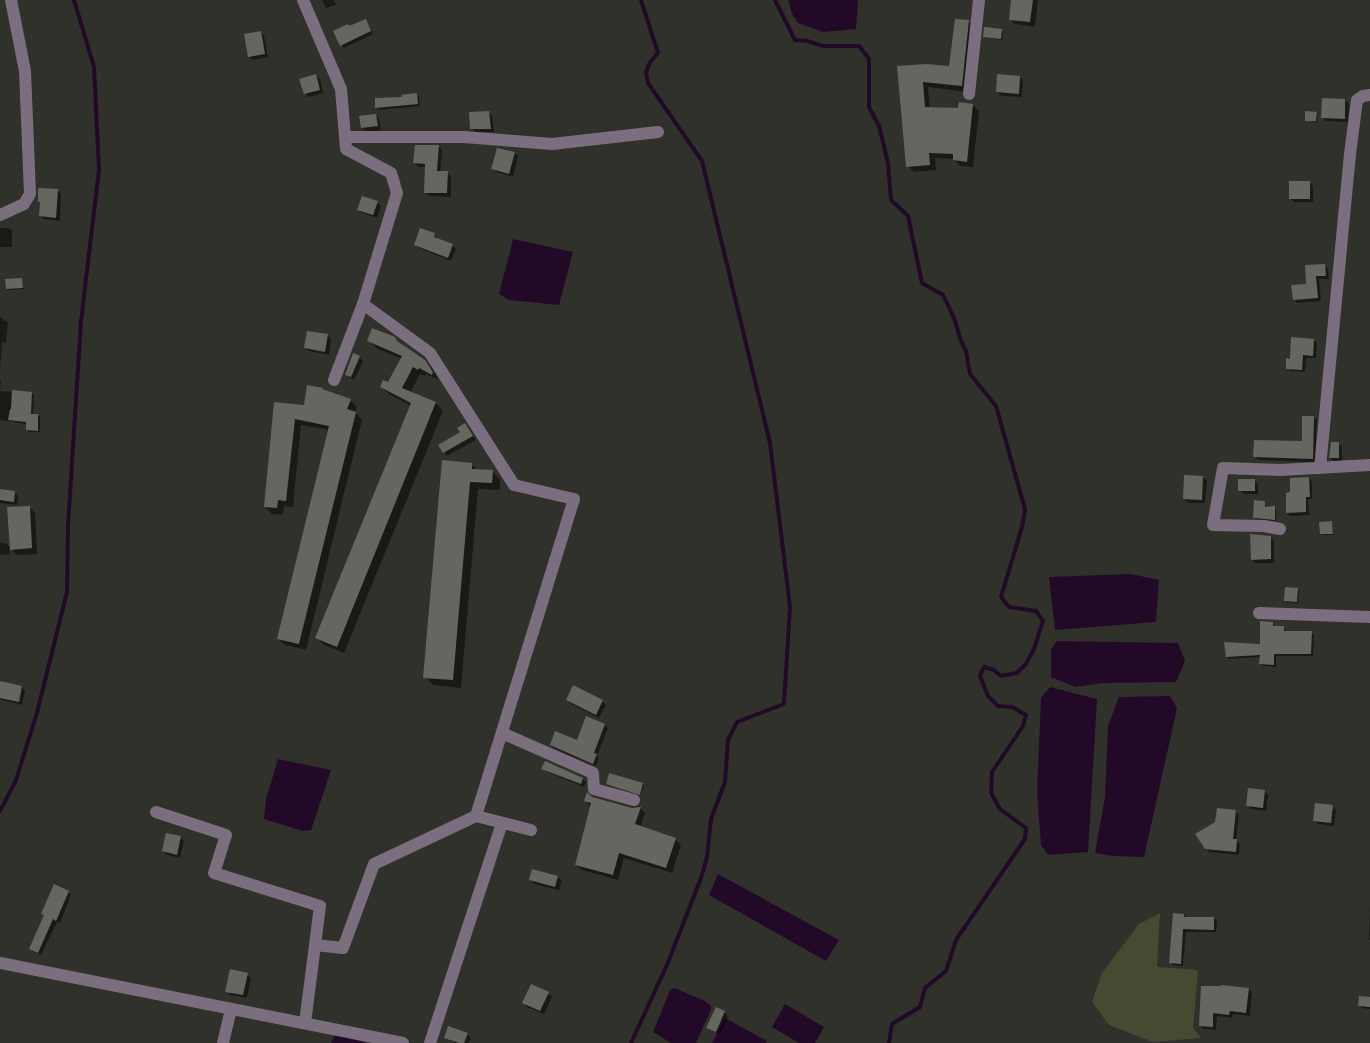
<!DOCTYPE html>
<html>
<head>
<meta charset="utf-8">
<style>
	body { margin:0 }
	canvas { display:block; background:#2f312a }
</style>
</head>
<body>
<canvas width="1370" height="1043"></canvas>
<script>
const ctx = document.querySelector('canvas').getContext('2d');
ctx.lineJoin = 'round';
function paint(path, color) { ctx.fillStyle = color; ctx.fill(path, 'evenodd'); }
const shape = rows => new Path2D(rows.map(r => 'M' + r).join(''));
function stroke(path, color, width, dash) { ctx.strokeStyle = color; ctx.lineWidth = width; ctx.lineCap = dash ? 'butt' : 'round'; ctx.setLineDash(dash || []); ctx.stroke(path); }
paint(shape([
	[1160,913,1157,967,1198,970,1193,1028,1201,1038,1153,1042,1109,1025,1092,1002,1102,973,1139,924]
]), '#444b31');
paint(shape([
	[788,0,858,0,856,29,823,32,798,23,792,14],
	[513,239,573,252,559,305,509,300,499,294],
	[1131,574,1159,580,1156,622,1055,630,1049,577],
	[1057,641,1178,643,1185,661,1176,682,1103,683,1075,687,1051,677,1051,649],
	[1050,687,1097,699,1088,852,1048,855,1041,845,1037,793,1041,698],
	[1170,696,1177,708,1144,857,1113,856,1095,853,1105,797,1108,726,1119,697],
	[278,759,331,770,311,830,303,831,264,819,266,799],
	[718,874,839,940,826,961,709,895],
	[674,988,705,1001,710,1005,711,1009,709,1014,696,1043,671,1043,653,1032,670,990],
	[785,1004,824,1027,815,1043,799,1043,772,1027],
	[725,1018,767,1041,766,1043,712,1043],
	[335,1035,368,1043,331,1043]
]), '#230928');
paint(shape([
	[322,0,334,0,336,5,326,8],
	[1013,0,1038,0,1035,27,1015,24,1010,19],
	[366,20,373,34,344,48,335,32],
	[968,21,974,27,967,92,928,87,930,109,959,110,973,105,979,111,973,167,960,166,954,159,935,158,936,170,914,172,908,166,899,67,950,68],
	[1001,30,1003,31,1002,40,984,37],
	[261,32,264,36,268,57,253,60,249,57],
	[316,76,320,79,323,93,308,97,305,93],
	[1019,77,1023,81,1022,97,1001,96,997,92],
	[417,94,419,97,420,106,379,110,376,108],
	[1345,100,1349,104,1348,122,1326,121,1322,117],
	[488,112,492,116,494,132,475,132,472,129],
	[1317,113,1318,114,1317,122,1306,120],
	[376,115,379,119,381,130,366,132,362,128],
	[438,146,442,150,440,173,447,173,451,176,451,197,429,196,425,192,426,167,418,167,415,163],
	[515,153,518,156,513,177,496,172,493,169],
	[1309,183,1313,186,1313,202,1294,202,1290,198],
	[57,190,61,194,60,221,44,219,40,215,41,204,39,202],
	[377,202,381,206,377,218,362,213,359,210],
	[0,228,9,228,12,231,12,247,0,247],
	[434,235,437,239,453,246,456,249,451,261,419,248,415,244],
	[1325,266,1328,269,1329,279,1319,279,1321,301,1297,303,1294,299],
	[21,279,24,289,9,290,7,289],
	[0,317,8,322,6,343,2,342,0,370],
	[328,335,331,339,329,355,309,351,305,348],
	[1292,339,1314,340,1317,343,1316,358,1306,358,1305,372,1290,371,1287,368,1291,360],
	[369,340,400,344,424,361,432,368,439,380,426,374,425,376,420,374,410,393,436,403,443,411,344,653,324,645,317,638,411,406,389,394,381,387,389,384,402,359,376,348],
	[359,357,363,361,354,380,346,375],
	[0,380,1,381,0,391,31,393,34,395,33,415,37,415,40,417,40,432,29,432,27,430,27,424,0,420],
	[322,389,325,392,350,400,357,407,355,412,362,420,306,650,285,645,278,638,329,430,301,425,293,507,284,506,283,515,272,514,265,507,276,404,305,407],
	[1314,417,1317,420,1315,462,1258,460,1255,456,1303,442],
	[465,425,476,440,447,456,444,452,461,433],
	[1338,443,1342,447,1342,461,1334,461,1330,458],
	[471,464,478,471,492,471,500,479,500,490,478,489,461,688,433,685,425,677],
	[1203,478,1207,481,1205,503,1188,503,1184,499],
	[1309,478,1312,481,1312,499,1308,499,1309,515,1290,516,1287,513,1292,494],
	[1255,481,1258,484,1258,494,1243,494,1240,490],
	[0,490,14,492,18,496,17,505,0,503],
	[1265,502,1266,508,1274,508,1276,509,1276,521,1256,519,1254,517],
	[29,507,35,513,37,554,17,555,10,548,9,555,0,554,0,542,7,544,11,548],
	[1332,522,1334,535,1322,535,1321,533],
	[1270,537,1274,540,1274,563,1255,563,1252,559],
	[1298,589,1299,591,1298,603,1287,602,1285,601],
	[1272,623,1275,627,1283,627,1286,630,1286,632,1311,633,1314,635,1313,656,1276,656,1276,667,1263,666,1261,664,1261,657,1229,659,1227,657,1261,646],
	[22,687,25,691,22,705,2,700,0,698,0,690],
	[567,700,602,701,606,705,599,718,571,704],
	[605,725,608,728,597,756,599,758,596,766,554,748,551,745,577,741],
	[543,769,583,779,586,782,584,787,547,772],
	[608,784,643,784,644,785,641,795],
	[1264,791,1268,795,1266,811,1251,809,1248,806],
	[591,798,632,809,640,808,645,813,640,828,675,839,681,845,672,873,624,858,618,880,582,870,576,865,591,807,586,801],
	[1332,806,1336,810,1334,826,1318,824,1314,820],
	[1235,811,1239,815,1236,840,1240,844,1239,855,1209,852,1206,848],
	[167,834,181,838,184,841,180,858,167,855,163,851],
	[533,871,558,877,562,881,559,890,534,884,531,880],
	[68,892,71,895,60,923,57,922,41,955,34,952,30,948,45,916,43,914],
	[1370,902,1370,940,1369,940],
	[1184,915,1187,918,1214,918,1217,921,1216,932,1186,932,1183,966,1173,965,1171,962],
	[247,974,251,978,247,998,230,995,227,991],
	[1202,987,1249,989,1252,993,1250,1016,1233,1014,1232,1018,1217,1016,1216,1030,1204,1029,1200,1026],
	[548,993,552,997,544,1014,527,1007,524,1003],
	[1370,998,1370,1009,1362,1008,1359,1005],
	[724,1012,728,1016,720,1035,708,1027],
	[467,1034,471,1038,469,1043,455,1043,446,1037]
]), '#0007');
stroke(shape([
	[775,0,795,40,807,41,823,46,859,46,869,59,869,107,879,126,888,163,891,200,908,216,922,283,943,295,954,318,961,341,966,351,970,374,996,406,1025,509,1022,527,1001,597,1009,607,1036,611,1043,621,1034,649,1026,664,1017,673,1001,676,994,670,984,667,980,676,988,696,998,706,1012,707,1026,715,1023,726,992,772,991,793,1000,809,1026,828,1025,839,956,940,946,971,925,988,920,1007,892,1024,889,1043],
	[0,811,16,780,37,713,67,592,68,526,81,321,99,170,94,67,74,0],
	[631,1043,667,965,701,878,707,857,711,819,725,782,728,740,737,722,784,704,790,607,770,443,702,161,648,83,646,72,650,62,658,53,641,0]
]), '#230928', 4);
paint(shape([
	[1011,0,1033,0,1030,22,1009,20],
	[366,19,371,31,340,46,333,31,348,24,349,26],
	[955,19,969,20,962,86,923,82,925,107,958,108,959,102,973,104,967,162,953,160,953,154,929,153,930,165,906,167,897,66,926,64,949,66],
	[984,27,1002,29,1001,39,983,37],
	[261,31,265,54,248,57,244,34],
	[316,74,320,90,304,94,299,79],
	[997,74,1020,76,1019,94,996,92],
	[417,93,418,104,375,108,375,98,402,97,401,95],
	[1322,98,1345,99,1345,119,1321,118],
	[489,111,491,129,470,129,469,112],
	[1305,111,1317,112,1316,121,1305,121],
	[376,114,378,126,361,128,359,116],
	[415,145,439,145,437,171,448,171,447,193,424,193,425,164,413,163],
	[497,148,515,152,509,174,491,169],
	[1289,181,1310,181,1310,199,1289,199],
	[38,188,58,189,56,218,39,216,40,202,38,202],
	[362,196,378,201,373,215,357,210],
	[420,228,435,233,434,237,453,244,448,258,414,245],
	[1325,264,1326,276,1316,276,1318,298,1293,300,1291,285,1306,284,1305,265],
	[22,278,23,288,6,289,5,279],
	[372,328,395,337,397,341,425,360,433,372,432,375,419,368,418,370,413,367,402,388,436,402,337,647,315,638,411,403,380,387,383,380,388,382,402,356,367,341],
	[307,331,328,334,325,352,304,348],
	[1291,337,1314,339,1313,356,1303,355,1302,370,1286,369,1286,358,1290,359],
	[353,353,360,356,351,377,345,375],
	[307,385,323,388,322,389,351,399,347,409,356,412,299,644,277,639,329,426,295,419,286,501,278,500,277,508,264,507,274,402,304,405],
	[12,390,32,392,31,414,38,414,38,431,26,430,26,422,8,420,10,409,11,409],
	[1302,416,1314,416,1313,459,1253,457,1254,440,1302,441],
	[465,423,473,436,443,453,438,445,460,432,457,428],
	[1331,442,1339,442,1339,458,1329,458],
	[442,460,472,463,472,469,493,470,492,483,470,482,453,680,423,678],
	[1184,475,1203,476,1202,500,1183,499],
	[1309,477,1310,497,1306,497,1306,512,1286,513,1286,493,1290,492,1290,478],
	[1238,479,1255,479,1255,491,1238,491],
	[0,489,15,491,14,502,0,500],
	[1254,500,1265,501,1265,507,1275,506,1275,520,1253,518],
	[30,506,32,548,10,550,7,507],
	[1332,521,1333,534,1320,534,1319,522],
	[1250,534,1271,536,1271,559,1251,560],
	[1285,587,1298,588,1297,602,1284,601],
	[1260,621,1273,622,1273,626,1284,626,1284,631,1312,631,1311,654,1274,654,1274,665,1259,664,1260,655,1226,657,1224,642,1260,644],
	[0,681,22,686,19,702,0,698],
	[573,685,603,700,596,715,566,700],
	[586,716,605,724,594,753,597,754,593,764,550,745,555,731,577,740],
	[545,761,583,778,581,784,541,769],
	[609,773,643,783,640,795,606,784],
	[1248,788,1265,790,1263,808,1246,806],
	[587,792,592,797,632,808,641,807,635,824,676,838,666,868,619,853,613,875,575,865,591,803,584,801],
	[1315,803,1333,805,1331,823,1313,821],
	[1217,808,1236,810,1233,839,1237,839,1236,852,1205,849,1195,834,1215,822],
	[166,833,181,836,177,855,162,851],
	[532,869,558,876,555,887,529,880],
	[54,884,69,891,56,921,53,919,38,953,29,949,44,915,41,914],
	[1173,913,1184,914,1184,917,1214,917,1214,930,1183,929,1181,964,1169,963],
	[230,969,248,973,243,995,225,992],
	[531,984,549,992,540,1011,522,1003],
	[1221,985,1249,988,1246,1013,1230,1011,1229,1015,1213,1013,1213,1027,1199,1026,1201,986,1221,986],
	[1359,996,1370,997,1370,1007,1358,1006],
	[716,1007,725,1011,716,1032,706,1028],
	[448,1026,468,1033,464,1043,459,1043,444,1038]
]), '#64665f');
stroke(shape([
	[303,0,341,89,346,149,391,173,397,193,363,304,334,380],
	[969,94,979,0],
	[345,137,464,137,552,144,658,132],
	[0,215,24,204,30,194,25,71,11,0],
	[363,304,430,353,514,485,574,499,476,816,531,830],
	[1320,468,1350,154,1357,100,1363,96,1370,95],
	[1280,529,1264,526,1213,525,1223,468,1280,470,1370,465],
	[1259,613,1370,617],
	[502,733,593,773,594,789,634,800],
	[156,812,226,835,214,873,320,906,315,945],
	[0,963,403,1043],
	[305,1023,315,945,343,948,374,864,476,816],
	[223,1043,231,1009],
	[430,1043,502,823]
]), '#7b6e7e', 12);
</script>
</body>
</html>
